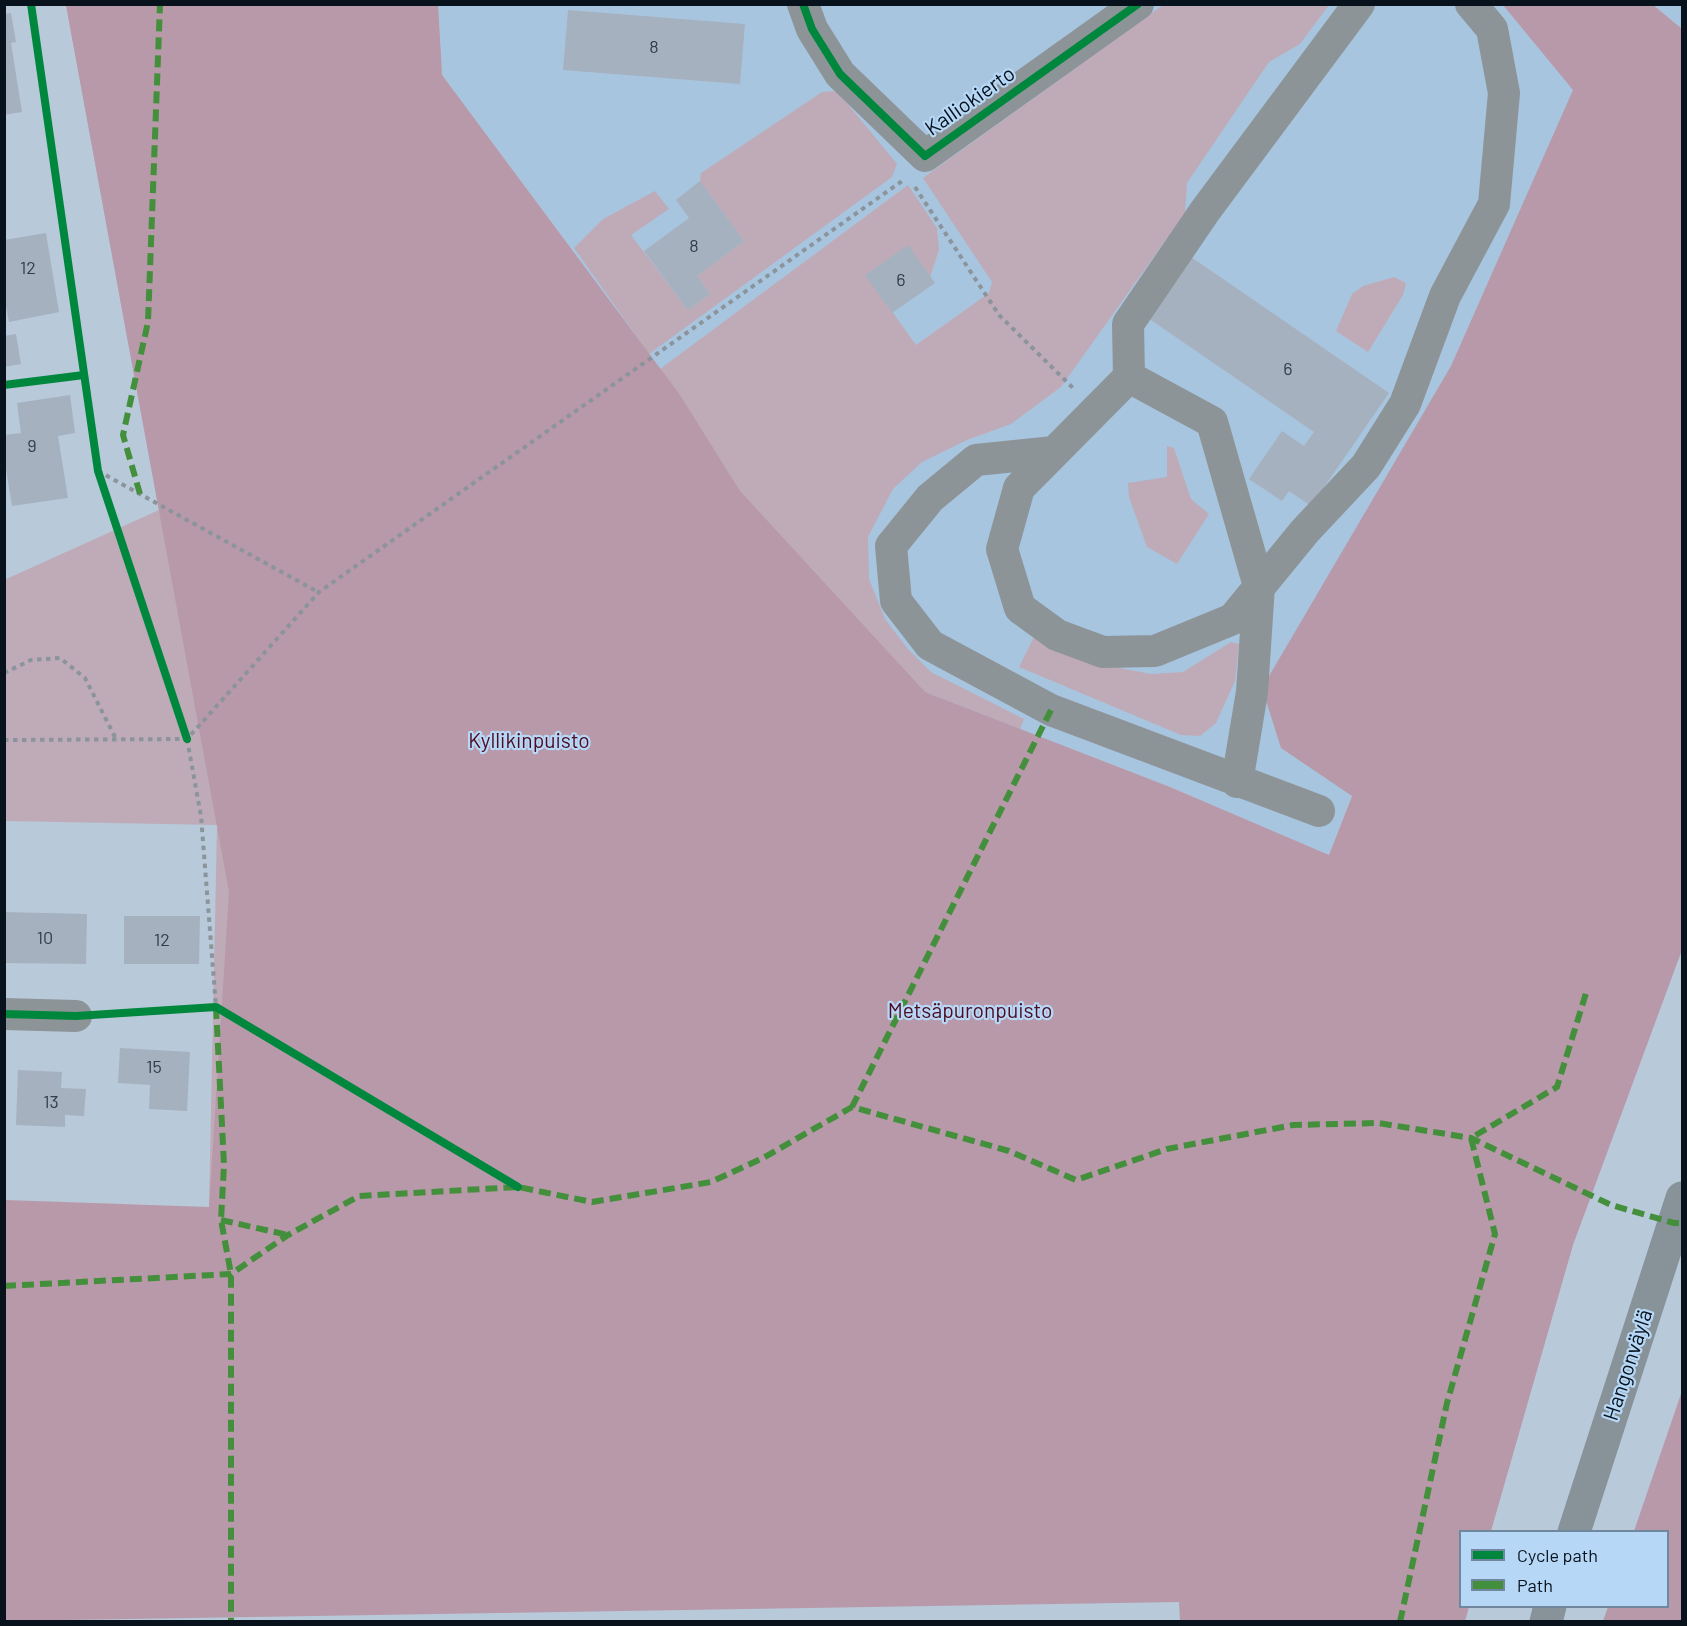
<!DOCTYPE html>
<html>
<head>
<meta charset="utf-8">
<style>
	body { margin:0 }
	#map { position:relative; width:1687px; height:1626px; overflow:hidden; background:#b8c9da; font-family:Barlow,sans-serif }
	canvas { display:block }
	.frame { position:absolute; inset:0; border:6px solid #07121c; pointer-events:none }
	.legend { position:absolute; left:1459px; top:1530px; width:210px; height:78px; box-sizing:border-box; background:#b6d7f5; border:2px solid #70889e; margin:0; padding:8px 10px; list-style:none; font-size:18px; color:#07121c }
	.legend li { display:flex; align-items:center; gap:12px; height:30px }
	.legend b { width:30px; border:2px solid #70889e }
</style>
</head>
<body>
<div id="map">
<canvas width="1687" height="1626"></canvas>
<div class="frame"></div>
<ul class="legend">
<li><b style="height:8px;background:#00873e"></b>Cycle path</li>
<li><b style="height:8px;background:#448f3c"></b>Path</li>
</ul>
</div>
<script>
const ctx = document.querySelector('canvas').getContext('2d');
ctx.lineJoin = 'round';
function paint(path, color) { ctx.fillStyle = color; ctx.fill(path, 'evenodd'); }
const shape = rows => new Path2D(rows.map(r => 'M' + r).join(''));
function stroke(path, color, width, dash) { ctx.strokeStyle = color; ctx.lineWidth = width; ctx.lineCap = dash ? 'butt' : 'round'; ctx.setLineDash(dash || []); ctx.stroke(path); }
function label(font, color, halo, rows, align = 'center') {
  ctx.font = font + ' Barlow,sans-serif'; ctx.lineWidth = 4.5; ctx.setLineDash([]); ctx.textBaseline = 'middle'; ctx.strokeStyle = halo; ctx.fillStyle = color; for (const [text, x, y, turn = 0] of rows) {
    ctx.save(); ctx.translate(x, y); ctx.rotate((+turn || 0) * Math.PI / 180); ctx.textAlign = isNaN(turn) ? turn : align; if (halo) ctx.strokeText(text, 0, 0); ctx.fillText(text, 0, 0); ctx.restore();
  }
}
paint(shape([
	[438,5,1652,5,1329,855,1170,787,925,692,680,395,442,75],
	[1653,5,1682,5,1682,29]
]), '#a8c5df');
paint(shape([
	[66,5,438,5,442,75,732,478,660,369,908,185,937,228,939,250,930,277,866,275,916,345,989,293,992,282,923,178,1163,5,1329,5,1300,44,1269,62,1187,183,1185,213,1061,387,1011,424,967,440,922,462,893,489,868,537,869,579,885,619,908,649,931,672,1024,719,1020,729,925,692,1345,942,1653,5,1682,29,1370,1176,209,1207,217,825,5,821,4,580,159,510],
	[837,91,897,164,892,177,649,354,574,248,603,219,655,191,669,209,631,235,688,310,710,294,697,276,744,241,700,181,701,173,822,92],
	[1394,277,1406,283,1403,295,1368,352,1336,331,1352,294,1363,286],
	[1167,446,1174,448,1191,499,1209,514,1177,564,1147,547,1129,497,1128,483,1167,477],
	[1034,637,1120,668,1151,674,1183,672,1231,642,1239,644,1235,681,1216,723,1200,736,1181,735,1019,667]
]), '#bfabb8');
paint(shape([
	[66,5,438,5,442,75,680,395,740,491,925,692,1170,787,1329,855,1352,796,1281,748,1262,688,1451,366,1573,90,1503,5,1653,5,1682,29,1682,950,1573,1245,1491,1531,1460,1532,1460,1606,1469,1607,1465,1621,1180,1621,1179,1602,5,1621,5,1200,209,1207,229,892],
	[1682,1391,1682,1621,1603,1621,1608,1607,1668,1606,1668,1532,1634,1531]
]), '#b899a9');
paint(shape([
	[568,10,745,24,740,84,563,70],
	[11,13,16,42,11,43,22,112,4,115,4,14],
	[700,181,744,241,697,276,710,294,688,310,644,251,689,218,676,200],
	[46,233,59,312,9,322,4,296,4,240],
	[908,245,935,283,892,313,865,275],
	[1191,257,1389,393,1311,506,1289,491,1282,501,1249,479,1282,431,1304,446,1314,432,1148,318],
	[16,334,21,364,4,367,4,336],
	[70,395,75,433,58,436,68,498,12,506,4,457,4,435,21,433,17,403],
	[4,912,87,914,86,964,4,963],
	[124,916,200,916,199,964,124,964],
	[120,1048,190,1052,187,1111,149,1109,150,1085,118,1083],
	[18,1070,62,1072,61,1088,86,1089,84,1116,65,1115,65,1127,16,1125]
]), '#a6b1bf');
stroke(shape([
	[915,187,999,315,1073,388],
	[98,471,318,592],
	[4,673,31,660,60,658,85,678,116,739],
	[187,739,201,816,216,1007],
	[4,740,187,739,319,592,905,179]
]), '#8b949a', 4, [4.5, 4.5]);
stroke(shape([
	[803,4,812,29,840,74,925,156,1138,4],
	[1359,4,1205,211,1128,324,1129,377,1019,488,1002,549,1020,608,1057,635,1103,652,1155,651,1233,619,1305,531,1366,466,1405,404,1445,296,1494,204,1504,93,1492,29,1471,4],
	[1129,377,1212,422,1259,586,1252,692,1237,782],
	[1054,452,976,460,930,498,891,546,896,601,930,645,1051,710,1319,811],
	[4,1014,76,1016]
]), '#8d9498', 32);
stroke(shape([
	[1574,1532,1682,1198],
	[1546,1622,1550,1606]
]), '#889399', 33);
stroke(shape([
	[140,494,123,435,148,322,160,4],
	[216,1007,224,1165,221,1220,231,1274,231,1622],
	[852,1107,1051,710],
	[221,1220,288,1235],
	[4,1286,231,1274,288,1235,359,1196,518,1187,592,1202,711,1182,763,1158,852,1107,1009,1151,1076,1180,1167,1149,1293,1125,1378,1123,1471,1138,1611,1205,1674,1223,1682,1223],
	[1400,1622,1447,1403,1495,1234,1471,1138,1557,1087,1587,990]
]), '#448f3c', 6, [12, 6]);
stroke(shape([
	[31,4,98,471,187,739],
	[803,4,812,29,840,74,925,156,1138,4],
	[4,385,84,375],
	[4,1014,76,1016,216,1007,518,1187]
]), '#00873e', 8);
label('18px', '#323d48', null, [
	["8",654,47],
	["8",694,246],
	["12",28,268],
	["6",901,280],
	["6",1288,369],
	["9",32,446],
	["10",45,938],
	["12",162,940],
	["15",154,1067],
	["13",51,1102]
]);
label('21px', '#07121c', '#b6d7f5', [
	["Kalliokierto",970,101,-35],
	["Hangonväylä",1628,1365,-72]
]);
label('21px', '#4e0b22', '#b6d7f5', [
	["Kyllikinpuisto",529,741],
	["Metsäpuronpuisto",970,1011]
]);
</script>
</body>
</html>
